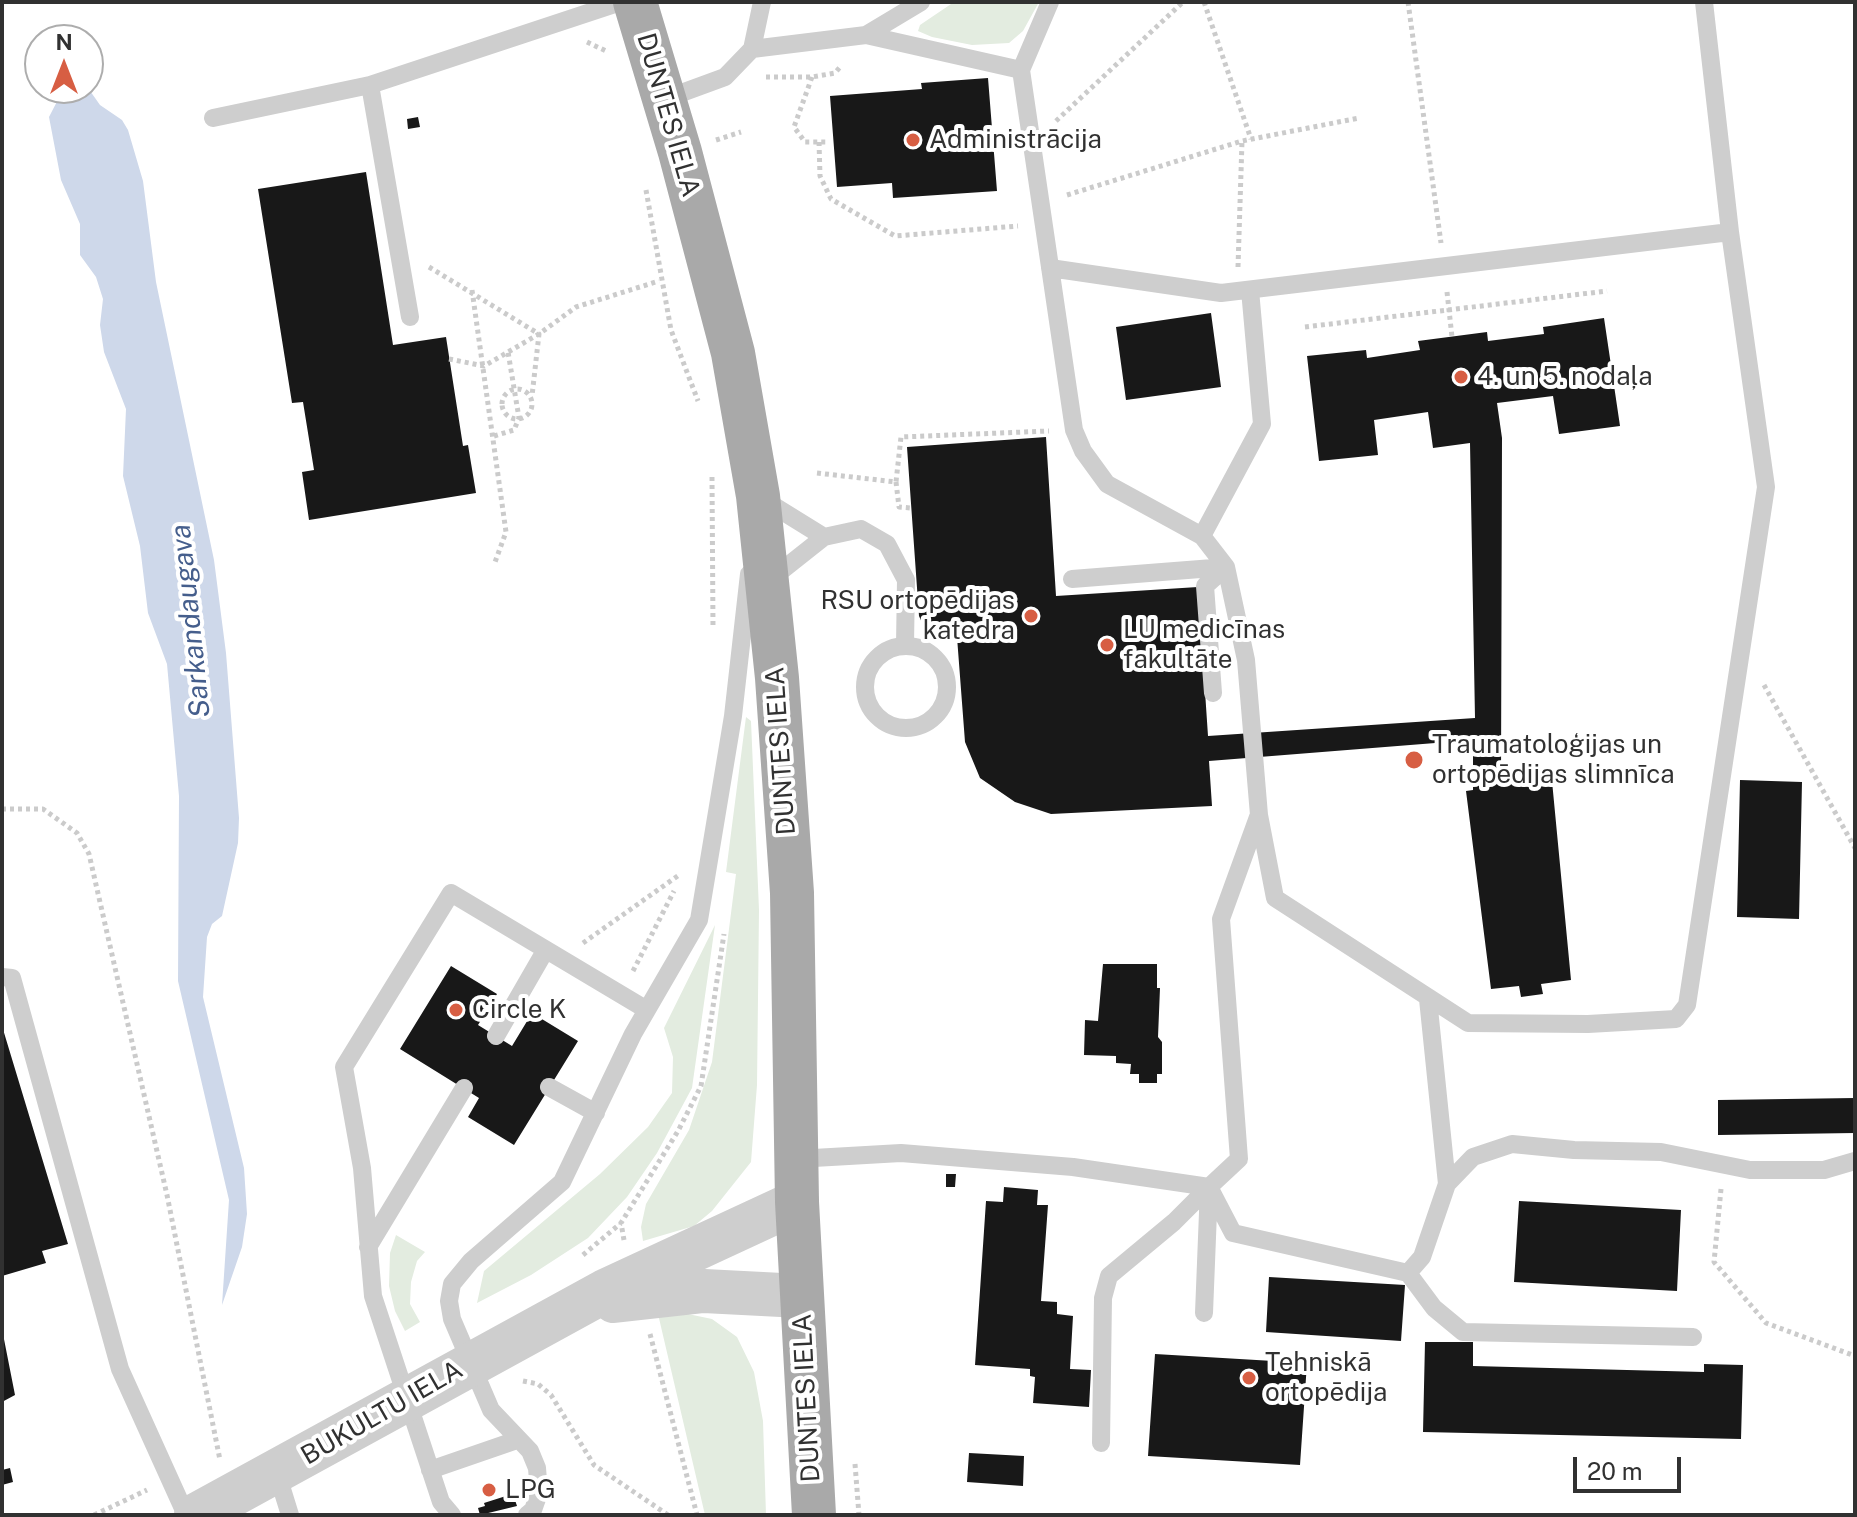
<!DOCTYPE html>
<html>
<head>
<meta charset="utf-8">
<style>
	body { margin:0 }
	#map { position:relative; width:1857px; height:1517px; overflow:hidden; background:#fff; font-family:"Public Sans",sans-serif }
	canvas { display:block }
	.frame { position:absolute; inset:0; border:4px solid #313131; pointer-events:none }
	.north { position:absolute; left:24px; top:24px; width:80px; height:80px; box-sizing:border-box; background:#fff; border:2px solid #adadad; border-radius:50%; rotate:0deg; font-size:22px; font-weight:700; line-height:32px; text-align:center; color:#313131 }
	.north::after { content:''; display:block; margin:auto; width:28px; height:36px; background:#d75e43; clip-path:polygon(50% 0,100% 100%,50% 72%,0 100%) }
	.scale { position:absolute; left:1573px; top:1457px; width:108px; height:36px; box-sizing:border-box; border:4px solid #313131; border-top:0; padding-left:10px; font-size:24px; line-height:28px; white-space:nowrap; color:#313131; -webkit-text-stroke:6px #fff; paint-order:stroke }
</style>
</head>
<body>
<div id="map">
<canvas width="1857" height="1517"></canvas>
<div class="frame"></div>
<div class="north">N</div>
<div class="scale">20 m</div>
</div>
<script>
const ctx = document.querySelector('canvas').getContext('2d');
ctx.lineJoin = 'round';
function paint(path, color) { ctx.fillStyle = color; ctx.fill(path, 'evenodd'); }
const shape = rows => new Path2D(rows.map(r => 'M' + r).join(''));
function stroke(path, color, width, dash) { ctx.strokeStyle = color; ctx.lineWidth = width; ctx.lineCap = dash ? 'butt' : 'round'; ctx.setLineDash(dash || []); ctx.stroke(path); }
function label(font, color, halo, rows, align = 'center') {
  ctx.font = font + ' "Public Sans",sans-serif'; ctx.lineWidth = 8; ctx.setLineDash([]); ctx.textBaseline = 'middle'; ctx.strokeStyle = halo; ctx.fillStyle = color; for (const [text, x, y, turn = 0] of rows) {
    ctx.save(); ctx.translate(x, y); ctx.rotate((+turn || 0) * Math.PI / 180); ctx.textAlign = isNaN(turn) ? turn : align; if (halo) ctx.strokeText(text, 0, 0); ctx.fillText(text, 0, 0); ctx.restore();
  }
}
paint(shape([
	[954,2,1039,2,1023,31,1009,43,972,45,932,37,918,31,920,25],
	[746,717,751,721,759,910,757,1085,751,1162,712,1211,694,1226,643,1241,641,1227,646,1204,689,1130,712,1062,736,874,726,872],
	[715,925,692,1088,657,1153,627,1197,588,1238,531,1275,477,1303,484,1271,600,1174,648,1127,672,1093,673,1057,664,1028],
	[396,1235,425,1252,417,1261,411,1282,410,1304,420,1322,405,1331,395,1311,389,1286,390,1253],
	[683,1313,712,1319,737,1337,754,1372,763,1421,766,1515,705,1515,658,1314]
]), '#e3ece0');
paint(shape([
	[64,88,88,88,100,105,122,120,128,130,143,181,156,282,214,560,226,653,239,818,238,843,222,916,212,924,207,937,203,997,244,1168,247,1214,242,1247,222,1305,229,1200,178,981,179,796,167,664,148,613,140,546,123,476,126,409,104,352,100,325,103,299,96,277,80,255,80,224,61,180,49,117]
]), '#ced8ea');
paint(shape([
	[988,78,997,191,893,198,892,183,837,187,830,96,922,89,921,83],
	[418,117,420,127,408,129,407,119],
	[366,172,393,345,446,337,463,446,468,445,476,493,309,520,302,472,314,470,303,402,292,403,258,189],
	[1211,313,1221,387,1126,400,1116,327],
	[1604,318,1620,426,1559,434,1553,396,1497,403,1502,438,1501,777,1519,775,1520,786,1552,781,1571,980,1541,984,1543,994,1521,997,1519,986,1491,989,1466,791,1473,790,1473,740,1209,761,1212,806,1051,814,1015,802,980,778,965,742,957,637,927,634,919,616,907,447,1046,437,1056,596,1198,587,1208,736,1475,718,1470,443,1433,448,1428,412,1374,420,1378,455,1319,461,1307,356,1366,350,1367,358,1420,350,1418,341,1487,332,1488,341,1544,334,1543,327],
	[1740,780,1802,782,1799,919,1737,917],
	[1103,964,1157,964,1157,988,1160,988,1158,1037,1162,1042,1162,1074,1157,1074,1157,1083,1139,1083,1139,1074,1130,1074,1131,1064,1116,1063,1116,1056,1084,1055,1085,1020,1098,1021],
	[451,966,497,994,478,1025,512,1046,532,1013,578,1041,514,1145,468,1117,479,1098,400,1049],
	[2,1026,68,1244,42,1251,46,1263,2,1276],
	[1855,1098,1855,1133,1718,1135,1718,1100],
	[946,1174,956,1174,955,1187,946,1187],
	[1004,1187,1038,1190,1037,1205,1048,1205,1041,1301,1057,1302,1057,1314,1073,1316,1070,1369,1091,1370,1089,1407,1033,1403,1035,1377,1030,1376,1030,1369,975,1365,986,1201,1003,1202],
	[1519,1201,1681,1210,1677,1291,1514,1282],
	[1269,1277,1405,1285,1401,1341,1266,1332],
	[2,1329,15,1395,2,1402],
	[1425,1342,1473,1342,1473,1366,1704,1372,1704,1364,1743,1365,1741,1439,1423,1432],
	[1155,1354,1307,1363,1300,1465,1148,1456],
	[969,1453,1024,1456,1023,1486,967,1482],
	[10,1468,13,1482,2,1485,2,1470],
	[506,1496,514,1497,517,1506,480,1515,478,1508,485,1506,484,1503]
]), '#181818');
stroke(shape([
	[1204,2,1251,139],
	[1408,2,1441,243],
	[587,42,606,51],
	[766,77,812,77,835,73,841,66],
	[812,77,794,127,805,142,827,142],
	[1056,121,1183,2],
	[716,140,741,132],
	[819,142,820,176,831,199,895,236,1018,226],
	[646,190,671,330,698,401],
	[1067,195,1242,141,1359,118],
	[429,267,539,334,532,396],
	[1238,267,1242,141],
	[472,290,506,532,494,565],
	[1447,292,1452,337],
	[1305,327,1607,291],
	[449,359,484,366,539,334,576,307,659,281],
	'502 404a15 15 0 1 1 30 0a15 15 0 1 1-30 0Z',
	[494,436,514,430,519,418,508,352],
	[817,473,896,482,901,437,1049,431],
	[712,477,713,627],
	[896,482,899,507,911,508],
	[1764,685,1855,848],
	[2,809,43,809,77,833,89,854,167,1195,220,1460],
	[583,943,679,875],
	[633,971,674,891],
	[1721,1189,1714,1262,1766,1323,1855,1356],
	[624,1240,621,1223,678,1131,701,1086,724,934],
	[583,1255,621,1223],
	[650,1334,697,1515],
	[523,1381,538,1384,551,1395,594,1465,668,1515],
	[855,1464,859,1515],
	[94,1515,147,1490]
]), '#cbcbcb', 5, [4, 4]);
stroke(shape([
	[866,35,1021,70,1074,430,1083,451,1107,484,1202,536,1226,567,1246,660,1259,815,1275,898,1468,1023,1588,1024,1676,1019,1687,1005,1766,487,1730,232,1704,2],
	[752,49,866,35,921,2],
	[1021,70,1050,2],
	[370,85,410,317],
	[665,99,725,77,752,49,762,2],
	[213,118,370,85,621,2],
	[1050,268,1221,293,1730,232],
	[761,498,824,537,771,579],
	[1202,536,1262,424,1250,290],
	[824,537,861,529,887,544,906,580,905,645],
	[1072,579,1226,567],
	'865 687a41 41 0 1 1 82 0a41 41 0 1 1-82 0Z',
	[1213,693,1205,586,1226,567],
	[2,977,12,978,120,1369,186,1515],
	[1428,999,1447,1184],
	[496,1036,545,951],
	[549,1087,596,1113],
	[796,1159,901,1153,1073,1167,1209,1187,1239,1159,1221,919,1258,817],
	[1209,1187,1233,1233,1408,1273,1422,1257,1447,1184,1473,1157,1512,1144,1574,1150,1661,1152,1750,1170,1824,1170,1855,1161],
	[368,1247,464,1088],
	[1408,1273,1434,1308,1463,1332,1693,1337],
	[1101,1443,1103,1298,1109,1276,1174,1222,1209,1187,1204,1313],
	[430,1470,517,1440],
	[277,1473,290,1515],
	[452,1515,441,1502,373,1296,362,1168,344,1067,451,893,647,1010],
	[527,1515,533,1510,539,1493,537,1468,530,1451,491,1410,452,1319,449,1301,452,1284,471,1261,562,1182,633,1034,699,920,733,716,749,574]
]), '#cecece', 18);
stroke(shape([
	[614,1301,704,1291,801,1296],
	[196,1515,605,1291,797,1202]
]), '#cecece', 44);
stroke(shape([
	[635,2,680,152,733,353,758,496,777,678,792,893,797,1202,814,1515]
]), '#a9a9a9', 44);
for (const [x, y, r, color] of [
	[913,140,8,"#d75e43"],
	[1461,377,8,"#d75e43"],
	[1031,616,8,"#d75e43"],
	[1107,645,8,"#d75e43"],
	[1414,760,10,"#d75e43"],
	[456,1010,8,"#d75e43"],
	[1249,1378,8,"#d75e43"],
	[489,1490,8,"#d75e43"]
]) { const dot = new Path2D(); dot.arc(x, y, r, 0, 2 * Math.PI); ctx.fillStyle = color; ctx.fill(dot); stroke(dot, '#fff', 3); }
label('26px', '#313131', '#fff', [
	["DUNTES IELA",668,115,74],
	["DUNTES IELA",781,751,-94],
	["DUNTES IELA",807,1398,-93],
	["BUKULTU IELA",382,1413,-30]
]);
label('26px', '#313131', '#fff', [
	["Administrācija",929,140],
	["4. un 5. nodaļa",1477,377],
	["RSU ortopēdijas",1015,601,"right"],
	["katedra",1015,631,"right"],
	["LU medicīnas",1123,630],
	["fakultāte",1123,660],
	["Traumatoloģijas un",1432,745],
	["ortopēdijas slimnīca",1432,775],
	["Circle K",472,1010],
	["Tehniskā",1265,1363],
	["ortopēdija",1265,1393],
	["LPG",505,1490]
], 'left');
label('italic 28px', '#455e8c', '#fff', [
	["Sarkandaugava",191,621,-96]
]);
</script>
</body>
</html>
